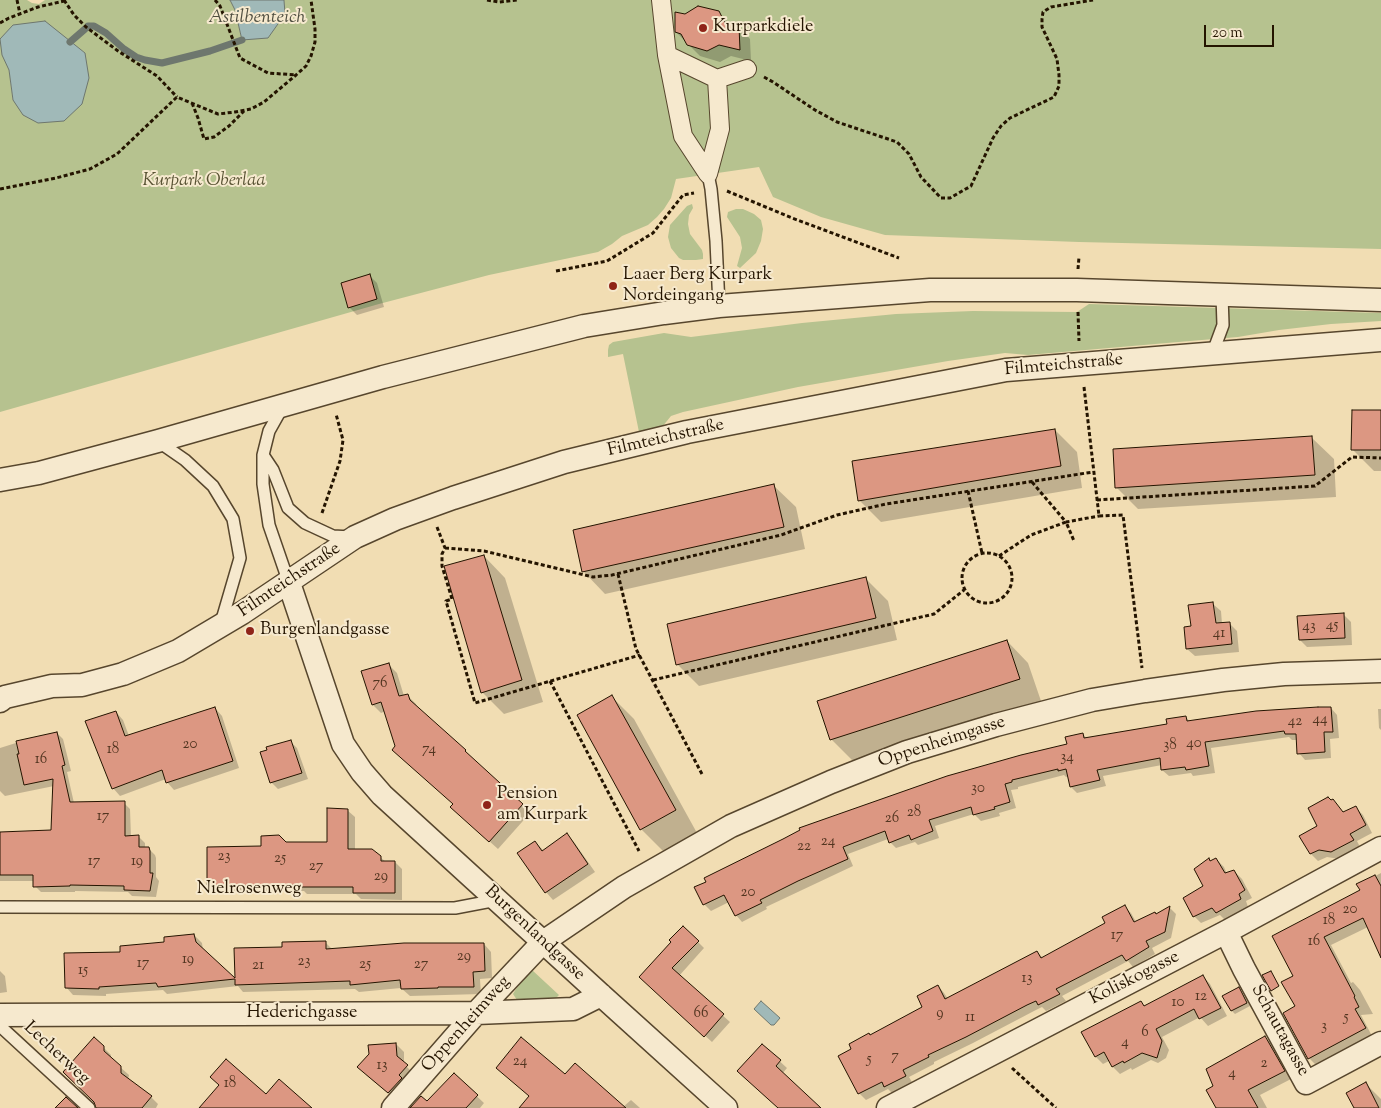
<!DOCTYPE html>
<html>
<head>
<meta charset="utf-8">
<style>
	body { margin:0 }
	#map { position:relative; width:1381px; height:1108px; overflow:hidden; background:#f1ddb3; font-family:"Sorts Mill Goudy",serif }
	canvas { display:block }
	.scale { position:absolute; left:1204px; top:25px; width:70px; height:22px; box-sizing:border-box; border:2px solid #241400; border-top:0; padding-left:6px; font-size:15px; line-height:18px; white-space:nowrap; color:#241400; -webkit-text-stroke:4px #f6e9ce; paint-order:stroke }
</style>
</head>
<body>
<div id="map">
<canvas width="1381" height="1108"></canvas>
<div class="scale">20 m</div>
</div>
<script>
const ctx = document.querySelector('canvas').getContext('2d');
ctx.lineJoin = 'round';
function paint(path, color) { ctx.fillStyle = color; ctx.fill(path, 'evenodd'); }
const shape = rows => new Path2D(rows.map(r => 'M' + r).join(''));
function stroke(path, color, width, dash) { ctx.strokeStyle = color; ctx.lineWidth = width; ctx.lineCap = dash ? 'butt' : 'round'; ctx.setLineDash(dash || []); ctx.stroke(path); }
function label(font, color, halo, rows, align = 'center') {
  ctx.font = font + ' "Sorts Mill Goudy",serif'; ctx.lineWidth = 4; ctx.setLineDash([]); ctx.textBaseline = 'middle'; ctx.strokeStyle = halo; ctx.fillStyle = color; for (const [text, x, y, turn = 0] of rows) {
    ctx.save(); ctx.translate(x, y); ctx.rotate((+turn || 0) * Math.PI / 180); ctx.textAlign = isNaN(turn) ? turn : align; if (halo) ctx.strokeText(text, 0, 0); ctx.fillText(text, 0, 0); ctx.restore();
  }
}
paint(shape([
	[0,0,27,0,32,3,39,4,45,0,230,0,235,10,242,40,285,14,284,0,1381,0,1381,249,1079,242,885,235,821,217,773,197,759,167,676,179,671,198,664,209,657,217,648,225,622,236,612,244,598,252,489,275,379,304,0,412],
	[70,42,85,53,13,100,9,69],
	[692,204,693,208,689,215,688,224,690,234,702,250,703,254,703,259,696,260,683,260,679,258,671,248,668,237,670,225,687,206],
	[736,209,743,209,754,214,761,220,763,229,761,241,756,253,740,268,737,266,742,248,740,237,727,217,728,212],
	[1089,304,1381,313,1381,321,1331,324,1279,330,1238,337,1190,341,1028,355,1005,353,948,361,798,387,683,412,671,416,662,427,639,432,623,354,608,357,608,350,609,345,613,342,664,333,691,337,802,323,896,314,973,311,1077,312],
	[532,970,559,995,553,1001,517,1000,513,994,516,989]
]), '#b6c28f');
const water = shape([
	[230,0,284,0,285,14,268,38,242,40,235,10,230,0],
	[45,21,85,53,89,78,82,104,64,121,38,123,23,115,13,100,9,70,2,55,0,39,13,25,45,21],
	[761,1001,780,1018,774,1025,771,1025,754,1009,761,1001]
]);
paint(water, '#a0b9b8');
stroke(water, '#6e776e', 1);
paint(shape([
	[718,12,730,24,739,27,750,39,751,61,731,56,720,62,700,56,676,32,685,15],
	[369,275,377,283,384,307,357,315,349,307],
	[1381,412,1381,471,1374,471,1352,449],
	[1055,430,1077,452,1082,488,881,522,859,500],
	[1312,438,1334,459,1336,497,1138,509,1116,487],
	[774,486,796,507,805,549,605,594,584,572,574,530],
	[484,556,505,578,543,702,504,714,482,692],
	[866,579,888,601,897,640,699,686,677,664],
	[1213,604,1221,611,1222,624,1229,623,1237,631,1239,652,1195,656,1187,649,1192,627],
	[1343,614,1351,622,1352,645,1307,647,1300,640],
	[1007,641,1028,663,1041,701,853,761,831,739],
	[388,664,397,673,404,696,407,695,416,704,417,708,465,751,530,813,498,849,460,815,454,805,397,746,386,711,381,713,373,705],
	[612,697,634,719,697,833,663,851,641,829],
	[215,708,222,716,239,768,174,790,167,782,166,779,120,796,113,788,116,712,123,720,129,736],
	[1331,708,1337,715,1339,738,1330,739,1331,758,1305,760,1299,753,1298,740,1292,740,1289,737,1211,748,1215,773,1193,776,1191,773,1169,776,1162,770,1162,765,1103,776,1106,786,1077,793,1071,787,1069,776,1066,777,1064,775,1018,787,1018,789,1011,790,1016,808,999,813,1000,816,981,821,974,814,935,826,939,838,918,845,915,842,896,848,890,842,888,839,848,854,853,866,766,907,767,909,742,922,736,915,729,902,711,911,704,904,696,888,1069,745,1083,734,1087,739,1168,725,1186,717,1190,722],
	[1378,709,1381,709,1381,730,1379,728],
	[57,733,63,739,71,771,67,772,74,803,124,803,130,809,131,837,139,837,145,843,145,848,148,848,155,855,156,858,156,877,159,881,156,897,132,896,128,892,75,891,75,892,41,892,35,886,35,881,0,881,0,833,52,831,54,786,5,796,0,791,0,748,19,742],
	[290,741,297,748,308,779,278,789,271,782],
	[1333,801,1344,813,1355,807,1363,815,1372,833,1357,841,1360,847,1339,859,1327,857,1318,861,1311,854,1319,826,1331,802],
	[347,810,355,817,355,850,380,857,386,862,395,862,402,869,402,900,361,899,356,894,307,894,304,891,216,893,209,886,262,847,286,844,328,843],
	[567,835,574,842,595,872,553,900,546,892,535,842,544,851],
	[1216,859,1224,867,1227,874,1234,871,1242,879,1252,898,1246,901,1248,907,1225,920,1220,915,1201,923,1194,916,1205,886,1210,862],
	[1381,873,1381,939,1368,927,1331,945,1351,983,1353,982,1360,990,1373,1014,1361,1015,1372,1036,1316,1065,1309,1058,1297,1007,1295,976,1274,937,1361,891,1358,885],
	[1124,906,1131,913,1136,922,1157,915,1169,907,1176,914,1171,938,1152,948,1155,954,1133,967,1128,961,1062,996,1066,1001,1046,1011,1042,1007,1034,1011,973,1043,934,1062,934,1064,909,1077,912,1082,892,1093,888,1089,866,1100,859,1093,840,1057,853,1049,870,1036,924,1008,938,986,944,993,948,999,1037,952,1044,959,1107,924],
	[683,927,704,948,679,976,730,1022,712,1042,648,984,672,942],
	[194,935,202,943,203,950,236,981,283,948,326,943,333,950,484,944,491,952,492,978,480,979,481,994,410,996,401,988,359,992,355,989,243,992,238,986,167,994,163,990,106,994,106,996,73,995,66,987,122,953,166,944],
	[0,971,5,976,7,992,0,993],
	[1203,976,1210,984,1227,1016,1208,1026,1200,1017,1162,1037,1169,1050,1166,1058,1158,1063,1151,1060,1132,1070,1131,1068,1120,1074,1113,1067,1109,1061,1103,1064,1096,1057,1083,1033,1145,1007],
	[1239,989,1242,992,1250,1006,1235,1014,1232,1011,1224,997],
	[1265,1037,1273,1045,1291,1079,1260,1095,1267,1108,1217,1108,1214,1087],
	[396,1044,404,1052,404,1064,414,1074,394,1098,366,1075],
	[762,1045,787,1068,782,1074,819,1108,780,1108],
	[103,1047,111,1055,111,1059,129,1075,128,1080,151,1097,158,1104,156,1108,97,1108],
	[497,1068,566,1076,623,1107,631,1100,640,1108,544,1108],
	[454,1075,484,1103,480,1108,422,1108],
	[1366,1084,1381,1099,1381,1108,1355,1108]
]), '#0003');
stroke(shape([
	[88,26,94,26,106,33,124,49,136,57,145,60,162,63,210,51,242,40],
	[70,42,85,29]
]), '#6e776e', 7);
const building = shape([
	[698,6,719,11,725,23,739,26,740,50,719,45,707,51,687,45,681,34,675,32,675,12,685,14,698,6],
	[370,274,377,299,348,308,341,283,370,274],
	[1352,410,1381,410,1381,450,1351,450,1352,410],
	[1055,429,1061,466,858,501,852,461,1055,429],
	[1312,436,1315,475,1115,488,1113,449,1312,436],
	[774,484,784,527,582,572,573,530,774,484],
	[484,555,522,680,481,693,444,566,484,555],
	[866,577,876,618,676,665,667,624,866,577],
	[1213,602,1216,623,1230,622,1232,644,1186,649,1184,627,1191,626,1188,605,1213,602],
	[1344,613,1345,638,1299,640,1297,616,1344,613],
	[1007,640,1020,679,830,740,817,701,1007,640],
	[389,663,399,696,408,694,410,700,466,750,465,751,523,804,489,842,450,807,453,804,392,750,395,746,381,702,372,705,361,671,389,663],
	[612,695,676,810,640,830,577,715,612,695],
	[215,707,233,761,166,783,162,770,112,789,85,721,116,711,125,736,215,707],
	[1318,707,1331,707,1333,732,1324,732,1325,752,1297,754,1296,734,1285,734,1284,731,1205,742,1209,766,1186,770,1185,767,1161,770,1160,758,1097,770,1100,780,1070,787,1066,769,1058,771,1058,769,1012,780,1012,782,1005,784,1010,802,994,807,995,809,973,815,971,807,929,820,933,831,911,840,909,835,889,843,885,831,843,847,848,859,798,881,760,900,762,903,735,916,724,895,703,905,694,887,706,882,704,878,783,839,800,830,799,828,947,776,1021,755,1067,744,1065,737,1083,733,1084,738,1155,726,1167,724,1166,719,1186,716,1187,721,1256,711,1318,707],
	[57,732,65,765,62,766,70,802,125,801,125,836,139,835,139,847,149,847,150,851,150,873,153,873,150,891,124,890,124,886,70,885,70,886,33,887,33,875,0,875,0,832,51,830,53,779,24,785,17,754,19,754,16,741,57,732],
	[291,740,302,773,270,783,260,752,267,750,266,747,291,740],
	[1328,797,1331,800,1333,799,1343,812,1356,806,1366,825,1350,834,1354,840,1331,852,1319,850,1310,854,1299,836,1317,826,1308,808,1328,797],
	[327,808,348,809,348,849,372,849,381,856,381,861,395,861,395,893,353,893,353,887,298,887,298,885,207,886,207,847,261,846,261,836,279,835,286,842,327,842,327,808],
	[567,833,588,864,545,893,517,853,535,841,542,851,567,833],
	[1209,858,1210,861,1216,858,1225,873,1234,870,1245,890,1239,894,1241,899,1216,913,1212,908,1193,917,1183,898,1203,886,1194,869,1209,858],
	[1375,875,1381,886,1381,958,1363,918,1324,937,1355,996,1354,997,1359,1007,1355,1009,1366,1028,1308,1059,1283,1013,1295,1006,1281,982,1293,976,1272,936,1360,890,1356,884,1375,875],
	[1125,905,1134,922,1155,912,1156,914,1170,906,1165,932,1146,941,1149,947,1126,961,1122,955,1056,989,1060,994,1038,1005,1036,1001,1027,1005,966,1037,928,1055,929,1057,903,1070,906,1076,884,1087,882,1082,858,1094,838,1056,851,1049,849,1044,869,1033,870,1035,922,1007,917,996,938,985,945,999,1037,951,1041,958,1105,923,1102,917,1125,905],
	[683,926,699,941,672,968,724,1014,704,1037,639,977,671,942,669,940,683,926],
	[194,934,196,942,235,978,234,948,282,947,282,942,326,941,326,949,404,943,484,943,485,971,473,972,474,987,438,987,438,988,401,989,400,980,350,985,350,981,235,985,235,979,158,987,156,983,99,987,99,989,65,988,64,953,120,952,120,946,164,942,164,937,194,934],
	[1271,971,1279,986,1271,991,1262,975,1271,971],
	[1203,975,1221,1008,1199,1019,1194,1009,1156,1029,1162,1041,1157,1058,1142,1053,1124,1063,1123,1061,1112,1067,1104,1052,1095,1057,1081,1032,1141,1001,1144,1006,1203,975],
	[1239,987,1247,1003,1231,1011,1222,996,1239,987],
	[1265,1036,1285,1071,1248,1090,1258,1108,1216,1108,1206,1090,1213,1086,1206,1069,1265,1036],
	[94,1037,104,1046,104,1051,121,1066,121,1073,152,1096,142,1108,96,1108,94,1102,63,1072,94,1037],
	[521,1037,565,1074,575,1063,626,1108,519,1108,529,1096,496,1068,521,1037],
	[396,1043,397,1056,408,1065,399,1075,402,1078,388,1093,357,1067,369,1054,368,1045,396,1043],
	[762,1044,781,1060,776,1066,821,1108,778,1108,737,1071,762,1044],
	[226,1059,266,1094,279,1079,312,1108,199,1108,219,1085,210,1077,226,1059],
	[454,1073,478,1095,466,1108,410,1108,421,1096,427,1101,454,1073],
	[1366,1082,1379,1108,1354,1108,1346,1093,1366,1082],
	[66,1097,78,1108,55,1108,66,1097]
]);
paint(building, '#dc9782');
stroke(building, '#241400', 1);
const service = shape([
	[708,174,711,189,716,241,719,306],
	[1213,352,1223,325,1222,295],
	[283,406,269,431,263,455,263,484,269,525,289,583],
	[159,442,185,460,213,486,233,519,240,558,221,623],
	[263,455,273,470,288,508,305,523,333,536,351,537],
	[0,907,455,908,497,900],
	[0,1026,89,1108]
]);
const pedestrian = shape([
	[661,0,667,55,717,79,720,129,708,174],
	[667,55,683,136,708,174],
	[717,79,747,69]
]);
const minor = shape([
	[0,480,39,473,158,441,383,377,584,326,664,313,719,306,930,290,1077,290,1381,300],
	[289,583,343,744,362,772,382,795,601,995,726,1108],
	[0,701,5,697,52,686,82,685,123,674,178,651,242,613,355,537,395,519,453,498,564,462,687,432,1006,370,1381,340],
	[1226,932,1244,969,1306,1083,1381,1043],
	[0,1015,476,1013,573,1009,601,995],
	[393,1108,476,1013,543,942,624,887,731,826,831,782,907,752,996,725,1092,700,1145,691,1223,680,1284,674,1381,671],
	[888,1108,1226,932,1381,848]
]);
stroke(service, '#57462d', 14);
stroke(pedestrian, '#57462d', 20);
stroke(minor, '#57462d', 25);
stroke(shape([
	[17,0,20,14],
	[64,0,74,15,86,27,118,51,157,76,177,97],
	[215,0,220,6,240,58,268,73,296,75],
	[487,0,499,2,517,0],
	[0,23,9,18,38,7,64,1],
	[764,77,773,82,815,110,837,122,897,142,909,154,921,177,941,198,950,198,971,186,993,138,1001,126,1010,118,1054,97,1059,86,1059,75,1057,59,1042,27,1042,19,1043,12,1051,7,1093,0],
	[192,103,198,118,204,139,214,137,229,126,244,111],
	[0,189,56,178,90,169,117,154,177,97,218,114,235,112,251,109,264,102,296,75,306,66,311,56,315,42,315,29,311,0],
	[727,191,792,218,899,258],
	[1078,269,1079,257],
	[556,271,607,261,653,233,683,195,694,193],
	[1078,312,1079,341],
	[1084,387,1099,516,1123,515,1142,668],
	[1032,482,1066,522,1099,516],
	[968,491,982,553],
	[1097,500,1315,486,1352,457,1381,458],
	[322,513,340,461,343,440,336,414],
	[437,527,445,548,442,554,442,566,452,599,446,601,475,703,640,655],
	[445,548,484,551,593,577,612,575,781,535,837,515,886,504,1093,472],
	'962 578a25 25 0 1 1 50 0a25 25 0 1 1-50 0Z',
	[999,556,1031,535,1066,522,1074,541],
	[618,574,636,649,703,776],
	[653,680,934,614,964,590],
	[550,681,639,851],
	[1012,1068,1056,1108]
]), '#241400', 3, [4, 2.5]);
stroke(service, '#f6e9ce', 11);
stroke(pedestrian, '#f6e9ce', 18);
stroke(minor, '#f6e9ce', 22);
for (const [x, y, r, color] of [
	[703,28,5,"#8f2418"],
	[613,286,5,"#8f2418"],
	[250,631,5,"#8f2418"],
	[487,805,5,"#8f2418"]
]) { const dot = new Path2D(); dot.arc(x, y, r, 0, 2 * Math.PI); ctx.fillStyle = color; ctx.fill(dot); stroke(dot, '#f6e9ce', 2); }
label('15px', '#523520', null, [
	["45",1332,626],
	["43",1309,627],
	["41",1219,634],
	["76",380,684],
	["44",1320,720],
	["42",1295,722],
	["40",1194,744],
	["20",190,745],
	["38",1170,746],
	["18",113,750],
	["74",429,750],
	["34",1067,758],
	["16",41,760],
	["30",978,789],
	["28",914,813],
	["17",103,817],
	["26",892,819],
	["24",828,842],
	["22",804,847],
	["23",224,857],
	["25",280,859],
	["17",94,862],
	["19",137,862],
	["27",316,867],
	["29",381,877],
	["20",748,893],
	["20",1350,910],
	["18",1329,921],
	["17",1117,936],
	["16",1314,942],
	["29",464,957],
	["19",188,960],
	["23",304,962],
	["17",143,964],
	["25",365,965],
	["27",421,965],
	["21",258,966],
	["15",83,971],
	["13",1027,979],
	["12",1201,997],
	["10",1178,1003],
	["66",701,1014],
	["9",940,1014],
	["11",970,1018],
	["5",1346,1018],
	["3",1324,1027],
	["6",1145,1033],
	["4",1125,1043],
	["7",895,1057],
	["5",869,1060],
	["24",520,1062],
	["2",1264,1064],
	["13",382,1066],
	["4",1232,1074],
	["18",230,1084]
]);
label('18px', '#241400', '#f6e9ce', [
	["Kurparkdiele",713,28],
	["Laaer Berg Kurpark",623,276],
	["Nordeingang",623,297],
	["Burgenlandgasse",260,631],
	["Pension",497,795],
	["am Kurpark",497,816]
], 'left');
label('italic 18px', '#575132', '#f6e9ce', [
	["Kurpark Oberlaa",204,182]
]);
label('18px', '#241400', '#f6e9ce', [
	["Filmteichstraße",1064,366,-5],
	["Filmteichstraße",666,439,-13],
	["Filmteichstraße",290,581,-34],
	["Oppenheimgasse",942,743,-18],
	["Nielrosenweg",249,890],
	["Burgenlandgasse",534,934,43],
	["Koliskogasse",1135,979,-27],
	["Hederichgasse",302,1014],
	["Oppenheimweg",467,1025,-48],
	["Schautagasse",1279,1031,61],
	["Lecherweg",56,1054,43]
]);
label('italic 19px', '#4f4e40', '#f6e9ce', [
	["Astilbenteich",257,19]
]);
</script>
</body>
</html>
